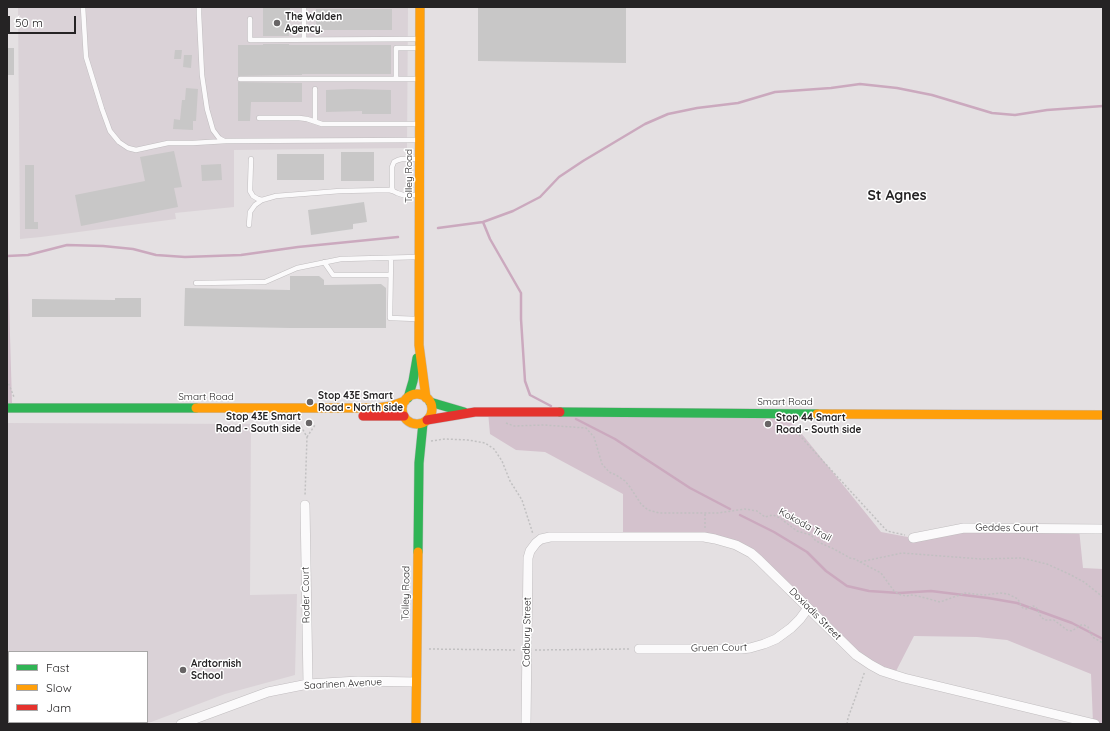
<!DOCTYPE html>
<html>
<head>
<meta charset="utf-8">
<style>
	body { margin:0 }
	#map { position:relative; width:1110px; height:731px; overflow:hidden; background:#e4e0e2; font-family:Quicksand,sans-serif }
	canvas { display:block }
	.frame { position:absolute; inset:0; border:8px solid #252324; pointer-events:none }
	.legend { position:absolute; left:8px; top:651px; width:140px; height:72px; box-sizing:border-box; background:#fff; border:1px solid #a8a7a7; margin:0; padding:5px 7px; list-style:none; font-size:12px; color:#252324 }
	.legend li { display:flex; align-items:center; gap:8px; height:20px }
	.legend b { width:20px; border:1px solid #a8a7a7 }
	.scale { position:absolute; left:8px; top:16px; width:68px; height:18px; box-sizing:border-box; border:2px solid #252324; border-top:0; padding-left:5px; font-size:12px; line-height:14px; white-space:nowrap; color:#252324; -webkit-text-stroke:3px #fff; paint-order:stroke }
</style>
</head>
<body>
<div id="map">
<canvas width="1110" height="731"></canvas>
<div class="frame"></div>
<ul class="legend">
<li><b style="height:5px;background:#30b455"></b>Fast</li>
<li><b style="height:5px;background:#ff9f0a"></b>Slow</li>
<li><b style="height:5px;background:#e5322d"></b>Jam</li>
</ul>
<div class="scale">50 m</div>
</div>
<script>
const ctx = document.querySelector('canvas').getContext('2d');
ctx.lineJoin = 'round';
function paint(path, color) { ctx.fillStyle = color; ctx.fill(path, 'evenodd'); }
const shape = rows => new Path2D(rows.map(r => 'M' + r).join(''));
function stroke(path, color, width, dash) { ctx.strokeStyle = color; ctx.lineWidth = width; ctx.lineCap = dash ? 'butt' : 'round'; ctx.setLineDash(dash || []); ctx.stroke(path); }
function label(font, color, halo, rows, align = 'center') {
  ctx.font = font + ' Quicksand,sans-serif'; ctx.lineWidth = 3; ctx.setLineDash([]); ctx.textBaseline = 'middle'; ctx.strokeStyle = halo; ctx.fillStyle = color; for (const [text, x, y, turn = 0] of rows) {
    ctx.save(); ctx.translate(x, y); ctx.rotate((+turn || 0) * Math.PI / 180); ctx.textAlign = isNaN(turn) ? turn : align; if (halo) ctx.strokeText(text, 0, 0); ctx.fillText(text, 0, 0); ctx.restore();
  }
}
paint(shape([
	[18,7,408,7,407,148,234,150,234,207,175,213,176,219,41,237,20,239],
	[7,423,251,424,250,595,297,594,295,675,225,694,146,724,7,724],
	[9,652,147,652,147,722,9,722]
]), '#dad2d7');
paint(shape([
	[7,233,12,403,7,403],
	[488,412,785,413,881,532,913,538,964,528,1079,529,1083,568,1103,569,1103,724,1093,723,1091,674,1007,640,977,637,914,636,894,675,867,663,759,560,719,540,623,537,623,494,545,452,516,450,490,434]
]), '#d4c2cd');
stroke(shape([
	[483,222,490,239,521,293,521,319,525,381,530,395,551,406],
	[438,228,483,222,513,211,540,197,559,177,583,161,645,124,668,114,697,108,738,103,775,92,831,88,860,84,897,88,932,95,992,113,1015,115,1047,110,1103,106],
	[7,256,28,255,67,245,103,246,133,249,156,255,185,257,241,255,298,247,398,237],
	[576,419,615,439,690,488,730,509],
	[740,515,774,532,807,552,826,571,847,586,869,591,899,593,931,591,988,598,1017,603,1072,623,1103,639]
]), '#cba9be', 2.5);
paint(shape([
	[263,7,290,7,289,36,263,36],
	[478,7,626,7,626,63,478,61],
	[316,9,392,9,392,30,316,30],
	[263,44,289,44,289,45,391,45,391,74,302,74,302,75,238,76,238,45,263,45],
	[7,48,14,48,14,75,7,75],
	[175,50,182,50,181,59,174,59],
	[184,55,192,55,191,68,183,67],
	[238,82,302,83,302,102,251,102,250,121,238,121],
	[186,88,198,89,196,121,193,121,193,130,173,129,174,119,180,120,182,100,185,100],
	[352,89,391,90,391,114,362,114,362,111,326,112,326,90],
	[174,151,182,187,174,188,178,207,81,226,75,195,145,181,140,157],
	[341,152,374,152,374,181,341,181],
	[277,154,324,154,324,180,277,180],
	[221,164,222,180,202,181,201,165],
	[25,165,34,165,34,222,38,222,38,229,25,229],
	[364,202,367,222,353,224,353,229,311,235,308,210],
	[290,276,319,276,324,280,324,285,381,284,386,288,386,328,290,328,184,326,185,288,290,290],
	[115,298,141,298,141,317,32,317,32,299,115,300]
]), '#c8c7c7');
const lane = shape([
	[83,7,86,57,102,109,110,131,119,142,128,148,136,150,168,143,193,143,226,141,418,140],
	[199,7,199,14,202,75,207,109,213,130,219,138,224,141],
	[304,7,304,39],
	[250,19,250,40,419,39],
	[240,79,418,79],
	[396,79,396,48,420,48],
	[259,118,299,118,307,119,322,124,418,124],
	[315,121,315,89],
	[251,159,250,191,253,196,258,199,262,200],
	[418,195,403,195,397,193,393,191,392,188,392,167,394,162,398,160,402,159,419,159],
	[249,225,250,212,255,205,262,200,276,196,340,191,389,190,393,191],
	[391,258,390,318,417,319],
	[324,262,333,275,390,275],
	[196,283,265,282,297,268,341,259,418,257]
]);
const street = shape([
	[305,505,308,684],
	[913,538,964,528,1103,529],
	[639,649,741,649,750,648,764,644,776,639,791,628,800,619,808,608],
	[181,724,268,692,308,684,358,681,416,682],
	[526,724,528,558,530,551,536,543,541,539,550,537,704,537,715,539,736,545,751,553,759,560,856,655,871,665,882,671,904,678,1095,724]
]);
const fast = shape([
	[408,398,413,381,417,358],
	[430,402,464,412],
	[7,408,196,408],
	[560,412,817,414],
	[418,552,419,463,423,423]
]);
const slow = shape([
	[420,7,419,345,426,398],
	'402 409a15 15 0 1 1 30 0a15 15 0 1 1-30 0Z',
	[196,408,377,408,391,406,405,401],
	[817,414,1103,415],
	[416,724,418,552]
]);
const jam = shape([
	[363,416,404,416],
	[427,420,475,412,560,412]
]);
stroke(lane, '#c0bdbf', 5.5);
stroke(street, '#c0bdbf', 10);
stroke(fast, '#c0bdbf', 10);
stroke(slow, '#c0bdbf', 10);
stroke(jam, '#c0bdbf', 10);
stroke(shape([
	[7,380,14,397],
	[506,423,514,426,544,425,586,428,594,437,602,464,609,472,616,475,625,481,630,487,641,504,648,510,659,513,718,513,745,509,757,511,765,517,773,515,780,518,797,531,811,535,816,541,834,549,850,558,855,559,860,562,902,553,981,559,1022,558,1047,564,1069,574,1084,582,1103,597],
	[301,426,307,437,305,496],
	[791,426,887,531,905,535],
	[307,437,315,425],
	[431,441,445,439,468,440,485,443,494,449,502,461,510,481,522,500,533,534],
	[705,528,705,513],
	[860,562,881,573,894,591,901,595,907,596,910,595,918,596,940,602,965,593,984,595,1000,593,1008,594,1018,599,1021,606,1023,608,1026,609,1033,606,1036,607,1041,617,1045,620,1054,620,1067,630,1072,631,1081,625,1084,625,1088,627,1092,636,1094,638,1103,643],
	[429,649,517,650],
	[535,650,631,649],
	[847,724,848,718,865,671]
]), '#c1c0c1', 1.5, [2, 2]);
stroke(lane, '#fbfafb', 4.5);
stroke(street, '#fbfafb', 9);
stroke(fast, '#30b455', 9);
stroke(slow, '#ff9f0a', 9);
stroke(jam, '#e5322d', 9);
for (const [x, y, r, color] of [
	[277,23,4,"#686566"],
	[310,402,4,"#686566"],
	[309,423,4,"#686566"],
	[768,424,4,"#686566"],
	[183,670,4,"#686566"]
]) { const dot = new Path2D(); dot.arc(x, y, r, 0, 2 * Math.PI); ctx.fillStyle = color; ctx.fill(dot); stroke(dot, '#fff', 1.5); }
label('bold 10px', '#252324', '#fff', [
	["The Walden",285,17],
	["Agency.",285,29],
	["Stop 43E Smart",318,396],
	["Road - North side",318,408],
	["Stop 43E Smart",301,417,"right"],
	["Road - South side",301,429,"right"],
	["Stop 44 Smart",776,418],
	["Road - South side",776,430],
	["Ardtornish",191,664],
	["School",191,676]
], 'left');
label('10px', '#252324', '#fff', [
	["Tolley Road",409,176,-90],
	["Smart Road",206,397],
	["Smart Road",785,402],
	["Kokoda Trail",805,525,29],
	["Geddes Court",1007,528,1],
	["Tolley Road",406,593,-89],
	["Roder Court",306,595,-91],
	["Doxiadis Street",815,614,45],
	["Cadbury Street",527,632,-89],
	["Gruen Court",719,648,-1],
	["Saarinen Avenue",343,684,-3]
]);
label('bold 14px', '#252324', '#fff', [
	["St Agnes",897,196]
]);
</script>
</body>
</html>
